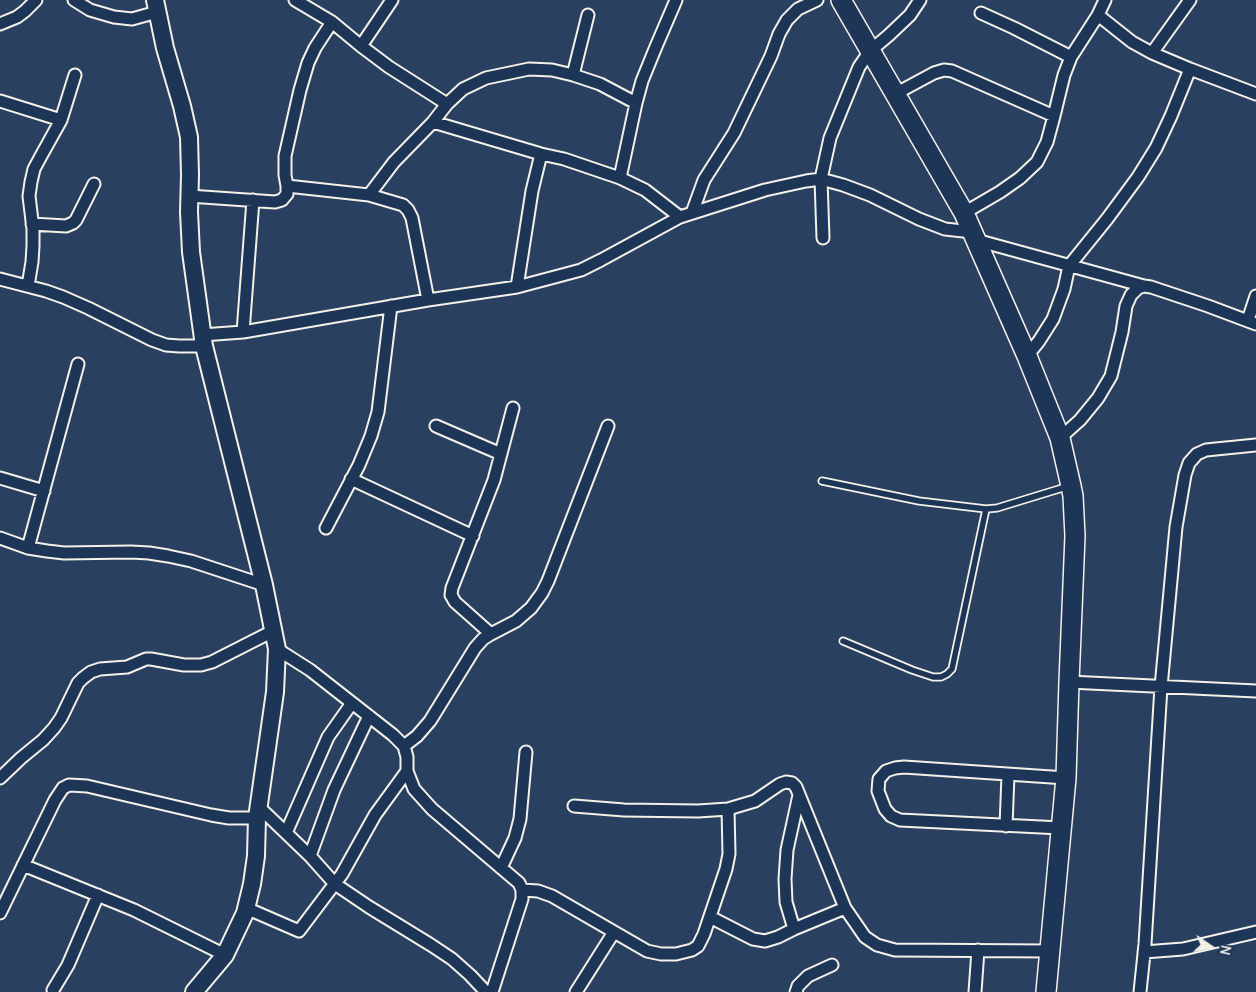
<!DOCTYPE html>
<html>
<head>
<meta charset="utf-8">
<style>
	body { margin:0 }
	#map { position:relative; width:1256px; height:992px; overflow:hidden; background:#2a4060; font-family:Delius,sans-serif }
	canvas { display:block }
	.north { position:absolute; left:1186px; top:922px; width:50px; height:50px; -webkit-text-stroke:4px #1d3557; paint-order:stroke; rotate:102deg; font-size:14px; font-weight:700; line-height:20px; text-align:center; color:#f4f1e8 }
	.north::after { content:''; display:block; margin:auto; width:18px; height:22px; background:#f4f1e8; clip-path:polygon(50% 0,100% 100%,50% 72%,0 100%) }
</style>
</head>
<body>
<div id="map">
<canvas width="1256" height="992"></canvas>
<div class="north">N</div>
</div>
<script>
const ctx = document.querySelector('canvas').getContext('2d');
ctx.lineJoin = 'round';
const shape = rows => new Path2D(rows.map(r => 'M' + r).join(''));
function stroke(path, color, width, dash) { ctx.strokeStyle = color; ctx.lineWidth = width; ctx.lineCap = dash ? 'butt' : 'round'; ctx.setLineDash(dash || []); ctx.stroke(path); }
const lane = shape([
	[822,481,919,501,986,509,997,508,1069,486],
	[843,641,912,670,933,677,941,677,947,674,952,669,986,509]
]);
const street = shape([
	[74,0,90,10,114,17,132,19,157,12],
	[295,0,332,22,361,46,389,67,447,104],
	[981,13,1014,28,1071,57],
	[1098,15,1132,42,1152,53,1190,69,1256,94],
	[0,24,17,17,25,11,36,0],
	[361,46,392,0],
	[1152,53,1190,0],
	[573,75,588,15],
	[895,94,934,73,944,70,952,71,1054,116],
	[0,101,61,120],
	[433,122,541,154,564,159,620,178,645,190,680,217],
	[620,178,636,103,642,81,655,49,676,0],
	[287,186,369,195,403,205,408,210,412,218,428,300],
	[369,195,394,162,433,122,447,104,463,89,486,78,529,69,552,70,573,75,600,84,636,103],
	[189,196,275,202,282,200,287,194,287,186,285,175,285,156,300,90,308,63,315,48,332,22],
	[692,213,704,180,734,133,771,56,779,34,787,20,798,9,817,0],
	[964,213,1000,192,1020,178,1037,162,1047,142,1054,116,1064,75,1071,57,1098,15,1105,0],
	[32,224,66,226,73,223,76,220,94,184],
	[823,238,821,179,830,138,859,67,870,51,889,35,910,15,920,0],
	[976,240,1144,286],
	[0,279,46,291,63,297,88,308,152,340,166,345,179,346,204,346],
	[28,286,32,262,33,246,33,229,29,196,31,182,34,169,41,156,61,120,75,75],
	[517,287,532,191,541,154],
	[1248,320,1256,296],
	[243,332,253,200],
	[202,335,243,332,428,300,517,287,581,270,601,260,680,217,765,190,806,181,821,179,843,185,870,195,919,219,945,229,972,232],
	[1027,356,1039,341,1053,319,1064,289,1069,266,1107,219,1138,177,1156,148,1171,116,1190,69],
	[436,426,501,454],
	[1060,438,1080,420,1098,398,1111,376,1122,332,1126,306,1131,295,1138,288,1144,286,1151,287,1208,306,1256,324],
	[0,478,44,491],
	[351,479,473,536],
	[326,528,359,465,371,436,378,412,391,306],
	[0,538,28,548,47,551,64,553,131,552,149,553,168,556,191,561,264,585],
	[28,548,78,364],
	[491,634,455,602,451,595,452,588,494,480,513,408],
	[277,649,310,670,393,735,404,746,407,757,407,771,414,789,432,809,519,883,522,890,522,899,492,992],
	[1069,682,1256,691],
	[404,746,417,736,430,721,475,648,483,639,491,634,516,621,531,608,542,593,548,581,608,426],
	[0,778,21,758,43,740,54,728,61,718,78,683,83,678,91,672,100,669,127,667,146,659,151,659,184,665,201,665,212,662,273,631],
	[574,806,624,810,698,811,728,809,755,801,780,784,786,782,792,783,796,787,845,908,865,937,877,945,895,950,1050,951],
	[259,807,310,856,335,884,369,907,431,945,452,959,470,975,486,992],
	[1006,826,1008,775],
	[1061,828,900,820,891,816,885,809,878,791,879,779,886,771,895,768,904,767,1066,778],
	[286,833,328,737,352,703],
	[310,856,334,790,369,716],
	[23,865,134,910,225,955],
	[501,868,515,838,520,819,526,752],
	[522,890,538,891,552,896,647,951,661,954,676,954,692,950,698,946,704,934,726,869,729,854,728,809],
	[246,908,299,931,342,874,375,815,407,771],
	[0,913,55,800,63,788,69,785,87,786,211,815,229,818,257,818],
	[710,917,753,939,765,941,778,937,794,929,845,908],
	[794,929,786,902,785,879,787,850,799,795],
	[1144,952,1183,949,1256,932],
	[53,990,68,965,98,895],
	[576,992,614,932],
	[796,992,798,986,808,976,832,965],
	[975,992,978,950],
	[1140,992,1145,944,1161,687,1176,527,1185,475,1189,463,1197,454,1206,450,1256,445]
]);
const secondary = shape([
	[155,0,165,48,182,106,189,137,190,175,189,212,191,252,204,346,264,585,277,649,275,692,257,818,256,856,252,884,245,913,225,955,194,992]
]);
const primary = shape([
	[841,0,964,213,1027,356,1060,438,1071,486,1073,496,1075,536,1069,682,1066,778,1046,992]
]);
stroke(lane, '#f4f1e8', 9);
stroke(street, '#f4f1e8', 15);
stroke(secondary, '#f4f1e8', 20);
stroke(primary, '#f4f1e8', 22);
stroke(lane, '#1d3557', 5.5);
stroke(street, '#1d3557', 11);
stroke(secondary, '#1d3557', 16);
stroke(primary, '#1d3557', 19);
</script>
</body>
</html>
